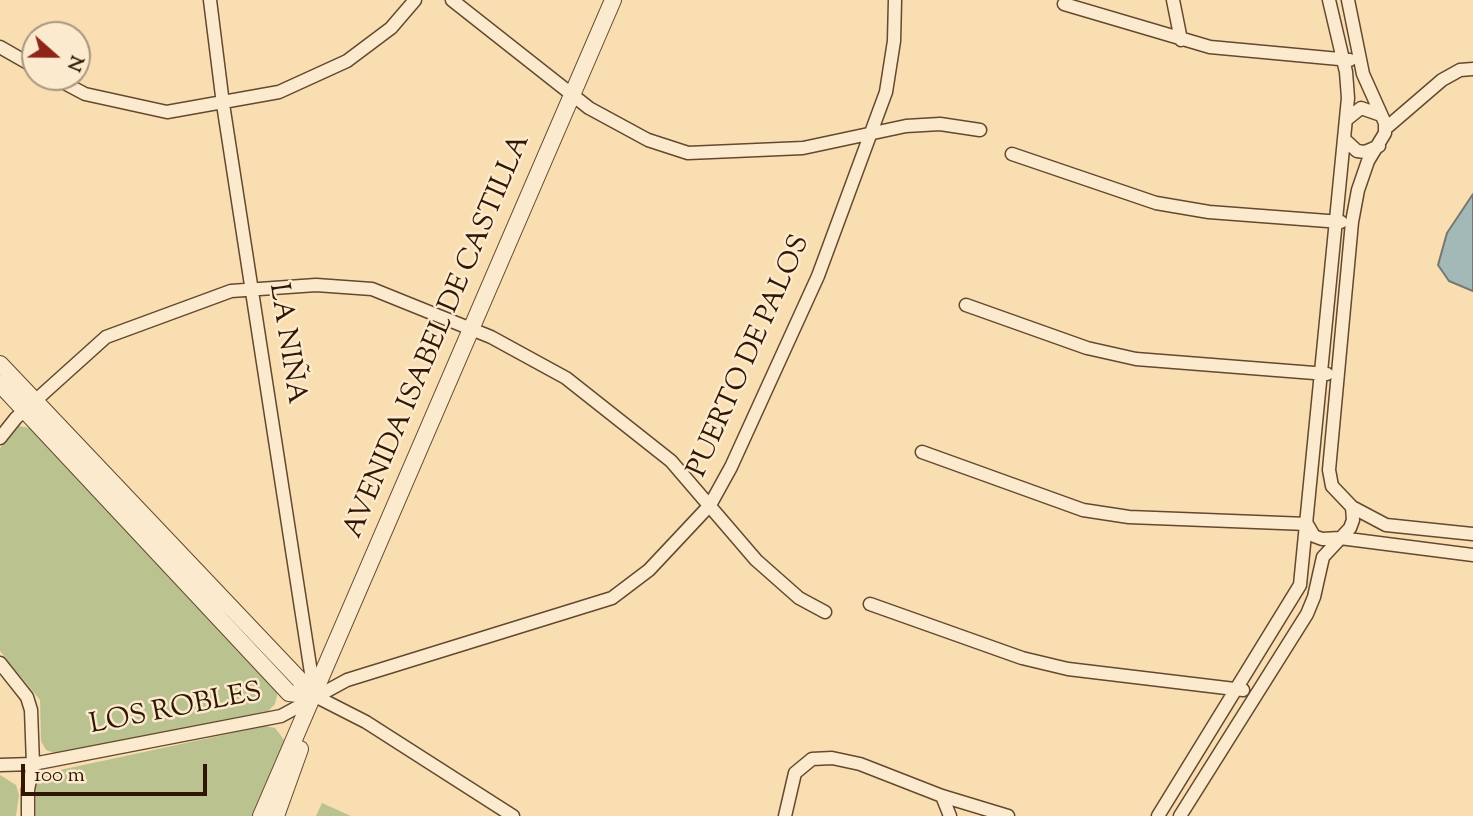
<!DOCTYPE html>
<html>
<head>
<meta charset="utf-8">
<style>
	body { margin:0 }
	#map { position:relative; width:1473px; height:816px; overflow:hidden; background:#f9deb2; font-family:"Sorts Mill Goudy",serif }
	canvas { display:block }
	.north { position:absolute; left:21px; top:21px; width:70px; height:70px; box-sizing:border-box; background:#fbeacd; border:2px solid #aa967c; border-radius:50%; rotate:111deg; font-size:19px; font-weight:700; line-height:28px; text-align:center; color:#301703 }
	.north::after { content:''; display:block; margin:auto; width:24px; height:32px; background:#8f2418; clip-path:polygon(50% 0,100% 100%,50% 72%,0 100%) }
	.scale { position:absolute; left:21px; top:764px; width:186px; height:32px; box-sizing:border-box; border:4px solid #301703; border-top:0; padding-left:9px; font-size:21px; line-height:24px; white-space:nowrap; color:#301703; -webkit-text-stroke:5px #fbeacd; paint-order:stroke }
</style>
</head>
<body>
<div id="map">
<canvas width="1473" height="816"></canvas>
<div class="north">N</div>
<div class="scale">100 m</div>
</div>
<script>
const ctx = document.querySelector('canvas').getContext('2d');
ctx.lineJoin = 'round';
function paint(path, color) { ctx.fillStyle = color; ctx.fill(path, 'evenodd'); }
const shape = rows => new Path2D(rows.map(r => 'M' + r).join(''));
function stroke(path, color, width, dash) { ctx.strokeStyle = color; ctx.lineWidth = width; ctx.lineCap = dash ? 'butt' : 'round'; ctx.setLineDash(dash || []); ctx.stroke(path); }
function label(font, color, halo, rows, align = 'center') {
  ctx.font = font + ' "Sorts Mill Goudy",serif'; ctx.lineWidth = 5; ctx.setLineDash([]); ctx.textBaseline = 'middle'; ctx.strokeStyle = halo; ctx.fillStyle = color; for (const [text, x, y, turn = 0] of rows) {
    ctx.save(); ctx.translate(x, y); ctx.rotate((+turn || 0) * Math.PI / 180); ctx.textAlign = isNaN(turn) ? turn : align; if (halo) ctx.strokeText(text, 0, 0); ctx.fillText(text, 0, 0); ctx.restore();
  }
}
paint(shape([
	[19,426,34,429,278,691,275,704,268,711,57,754,46,750,41,741,40,700,0,651,0,448],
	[265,726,275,728,285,741,254,816,36,816,36,786,39,778,46,773],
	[0,775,16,785,19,795,16,816,0,816],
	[322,803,351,816,316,816]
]), '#bac28f');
const water = shape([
	[1473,194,1473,291,1449,281,1438,265,1447,233,1473,194]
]);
paint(water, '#a3b9b8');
stroke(water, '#757870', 2);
const minor = shape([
	[210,0,223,104,314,692],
	[452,0,589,108,648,140,688,153,803,148,906,126,940,124,980,130],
	[1173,0,1181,40],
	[1064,4,1210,47,1350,60],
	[0,47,35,67],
	[53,77,85,94,167,112,279,92,347,61,391,28,415,0],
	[1346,120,1361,108,1381,115],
	[1385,129,1442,80,1460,70,1473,69],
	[1344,139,1357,151,1365,152,1379,146],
	[1012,154,1156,203,1209,212,1341,222],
	[966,305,1087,348,1136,359,1327,374],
	[0,438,16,418,106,337,231,291,316,285,372,289,491,337,566,378,671,461,756,560,799,598,825,612],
	[922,452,1083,510,1129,517,1307,524,1314,536,1322,539,1340,538,1473,555],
	[1352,507,1386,525,1473,534],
	[870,604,1022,658,1068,669,1243,690],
	[0,663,27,697,31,710,33,764,28,790,28,816],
	[315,696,366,722,513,816],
	[0,765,33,764,281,716,347,680,612,598,649,570,710,505,731,467,818,276,886,92,894,41,895,0],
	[942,796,950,816],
	[785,816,795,773,812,759,832,758,860,764,942,796,1008,816],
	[1158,816,1300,585,1348,98,1346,72,1329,0],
	[1180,816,1307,614,1314,597,1323,557,1350,528,1353,520,1352,507,1332,486,1329,470,1352,222,1358,190,1368,161,1385,133,1385,123,1363,74,1348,0]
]);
const tertiary = shape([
	[0,364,315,696],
	[0,384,289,693,315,696],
	[261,816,613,0],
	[276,816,300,749]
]);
stroke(minor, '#62492f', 15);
stroke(tertiary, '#62492f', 18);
stroke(minor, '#fbeacd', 12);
stroke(tertiary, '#fbeacd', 16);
label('28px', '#301703', '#fbeacd', [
	["AVENIDA ISABEL DE CASTILLA",439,337,-67],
	["LA NIÑA",285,344,81],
	["PUERTO DE PALOS",751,357,-66],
	["LOS ROBLES",176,711,-11]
]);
</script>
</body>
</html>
